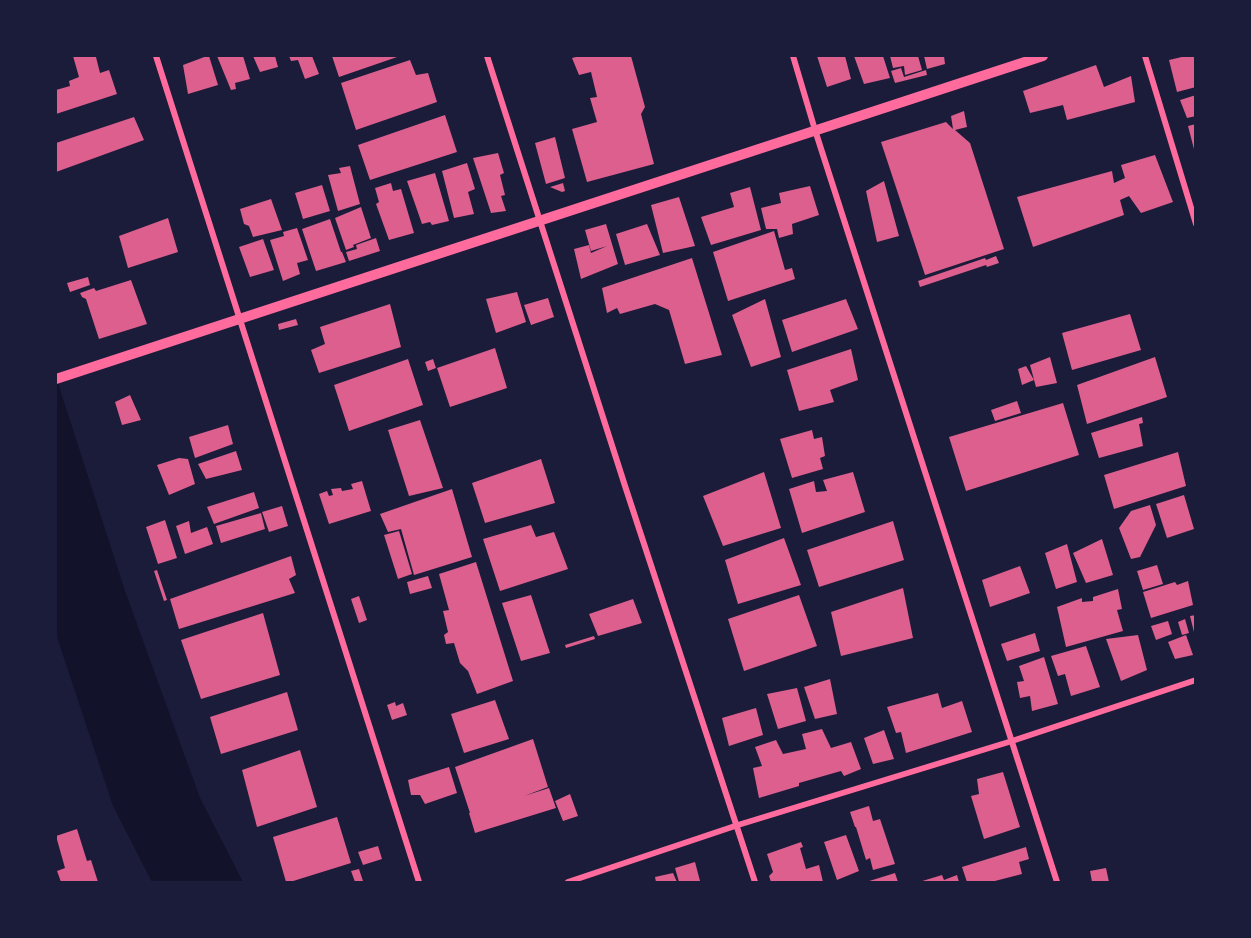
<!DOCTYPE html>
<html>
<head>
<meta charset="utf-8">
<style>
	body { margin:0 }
	#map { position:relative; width:1251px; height:938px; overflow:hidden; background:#1b1b3a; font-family:"Source Sans 3",sans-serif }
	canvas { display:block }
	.frame { position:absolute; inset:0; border:57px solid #1b1b3a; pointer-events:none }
</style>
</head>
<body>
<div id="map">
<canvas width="1251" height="938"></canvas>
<div class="frame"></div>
</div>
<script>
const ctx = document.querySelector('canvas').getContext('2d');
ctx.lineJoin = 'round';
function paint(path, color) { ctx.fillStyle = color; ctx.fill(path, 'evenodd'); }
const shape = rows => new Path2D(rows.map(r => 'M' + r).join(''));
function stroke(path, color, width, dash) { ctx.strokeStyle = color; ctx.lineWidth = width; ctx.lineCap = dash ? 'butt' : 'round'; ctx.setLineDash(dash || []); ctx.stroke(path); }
paint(shape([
	[56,377,125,591,200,798,243,882,152,882,113,806,56,634]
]), '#12122b');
paint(shape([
	[73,56,100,56,96,57,100,73,109,70,117,94,56,114,56,90,70,86,69,81,79,77],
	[207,56,209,56,218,85,188,94,183,65],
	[217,56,243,56,250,79,235,83,236,89,231,90],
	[253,56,275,56,278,67,260,72],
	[289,56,312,56,319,74,305,79,298,60,291,61],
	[332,56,400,56,339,77],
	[580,56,631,56,645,107,641,114,654,164,587,182,572,129,597,122,590,98,597,97,591,72,579,75,572,58],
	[817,56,845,56,851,79,827,87],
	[854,56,883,56,890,78,864,84],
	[890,56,918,56,922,70,905,75,904,66,893,68],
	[924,56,944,56,945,64,927,69],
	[1186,56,1196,56,1196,87,1177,92,1169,60],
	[410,60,416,75,428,73,437,102,356,130,341,83],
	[1096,65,1104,87,1131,76,1135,102,1067,120,1063,105,1030,113,1023,91],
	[901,68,904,77,926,70,927,75,895,83,891,71],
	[1196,95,1196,116,1187,118,1180,100],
	[964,111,967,127,955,130,970,143,1004,249,925,275,881,142,946,122,953,129,951,116],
	[445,115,457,152,370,180,358,145],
	[134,117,144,140,56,172,56,143],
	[1196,124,1196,153,1195,153,1188,126],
	[555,137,565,178,546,184,535,143],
	[498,153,504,173,500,175,505,195,501,196,506,211,491,213,473,158],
	[1155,155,1173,202,1141,213,1129,196,1120,200,1124,215,1033,247,1017,197,1112,171,1114,183,1125,178,1121,165],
	[467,163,475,189,468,192,474,214,454,218,442,171],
	[350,166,360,204,338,211,328,175,341,173,339,168],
	[435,173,449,221,432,225,430,222,422,224,407,181],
	[884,181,899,236,877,242,866,191],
	[391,183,393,191,401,189,414,233,389,240,376,204,379,202,375,188],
	[563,183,565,191,562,192,550,187],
	[322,185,330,211,303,219,295,193],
	[810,186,819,215,792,224,793,234,779,238,777,229,766,229,761,208,781,203,779,193],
	[750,187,761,230,711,245,701,217,734,207,730,193],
	[679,197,695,246,663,253,651,205],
	[271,199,282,230,253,237,249,226,244,224,240,209],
	[361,207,371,238,353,245,354,247,346,250,335,218],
	[168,218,178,252,128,268,119,236],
	[330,219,341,252,342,252,346,262,316,271,302,229],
	[606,224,618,264,581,279,574,249,589,245,591,253,607,246,591,251,585,230],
	[647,224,660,255,625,265,616,234],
	[297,228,308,260,297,263,300,274,283,281,270,240,284,236,283,232],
	[774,231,785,270,792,268,795,279,728,301,713,252],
	[376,238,380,251,349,261,346,252,357,249,356,245],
	[263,239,274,270,250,277,239,247],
	[996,256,999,263,987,267,986,265,920,287,918,281,985,258,986,260],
	[692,258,722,355,685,364,669,310,655,304,620,314,617,308,607,313,602,288],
	[88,277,90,285,70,292,67,283],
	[131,280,147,324,99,339,86,299,82,297,80,293,94,288,96,291],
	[517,292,526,322,496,333,486,299],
	[548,298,554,317,531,325,524,305],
	[765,299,781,357,751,367,732,315],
	[846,299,858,329,792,352,782,320],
	[390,304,401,347,319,373,311,350,325,344,320,327],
	[1130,314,1141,350,1072,370,1062,333],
	[296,319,298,325,279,330,278,324],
	[495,348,507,388,450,407,437,368],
	[851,349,858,380,830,390,834,402,799,411,787,370],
	[1050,357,1057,383,1036,387,1030,365],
	[1155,357,1167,397,1087,424,1077,385],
	[408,359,423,405,349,431,334,385],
	[433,359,436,368,428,371,425,362],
	[1026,366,1034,380,1022,385,1018,369],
	[130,395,141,420,122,425,115,402],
	[1017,401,1021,413,995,421,991,410],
	[1063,403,1079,455,966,491,949,437],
	[1142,417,1143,423,1139,424,1143,446,1099,458,1091,433],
	[420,420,443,488,409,496,388,430],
	[228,425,233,444,195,458,189,437],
	[812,430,814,439,822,437,825,456,820,458,823,469,792,478,780,439],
	[236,451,242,470,206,479,198,464],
	[1178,452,1186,486,1114,509,1104,475],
	[179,458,188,459,195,484,169,495,157,465],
	[541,459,555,503,485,523,472,483],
	[764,472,781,528,723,546,703,496],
	[853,472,865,512,802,533,789,489,814,481,816,492,827,491,823,480],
	[362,481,371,511,329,524,319,494,327,491,329,496,333,495,331,489,341,488,342,491,353,489,351,484],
	[452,489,472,557,414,575,401,529,388,532,380,514],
	[254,492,259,508,214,524,207,507],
	[1184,495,1194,529,1167,538,1156,504],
	[1150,505,1156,525,1140,557,1131,559,1119,528,1131,511],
	[282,506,288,526,269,532,262,512],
	[261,513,265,529,221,543,216,526],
	[165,520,177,558,158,564,146,527],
	[189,521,191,533,207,527,213,544,185,554,176,526],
	[893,521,904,560,819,587,807,550],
	[531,525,536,537,554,532,568,569,500,591,483,539],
	[399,531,412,574,398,579,384,535],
	[784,538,801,585,738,604,725,560],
	[1102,539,1113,575,1086,583,1073,553],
	[1067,544,1077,582,1056,589,1045,553],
	[291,556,296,575,289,579,295,593,179,629,170,599],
	[476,562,513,681,477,694,468,671,460,663,454,643,446,644,444,635,448,632,443,611,449,610,439,574],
	[1157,565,1163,584,1143,590,1137,571],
	[1020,566,1030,593,990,607,982,580],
	[157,570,167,600,164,601,154,571],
	[428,576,432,588,410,594,407,582],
	[1188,581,1193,605,1151,618,1143,592,1175,582,1177,585],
	[903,588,913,638,841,656,831,612],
	[1118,589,1122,609,1117,610,1123,631,1066,647,1057,607,1082,598,1082,602,1093,601,1093,597],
	[531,595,550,653,521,661,502,603],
	[799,595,817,646,744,671,728,619],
	[359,596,367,620,359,623,351,599],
	[633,599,642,623,598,636,589,614],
	[263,613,280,675,201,699,181,640],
	[1196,615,1196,636,1195,636,1190,616],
	[1185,619,1189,633,1182,635,1178,622],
	[1168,621,1172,634,1156,640,1151,626],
	[1035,633,1040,651,1007,661,1001,644],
	[1138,635,1147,670,1121,681,1106,639],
	[1186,635,1193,655,1175,659,1168,642],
	[594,636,595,639,566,648,565,645],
	[1086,646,1100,687,1071,696,1065,674,1058,676,1051,656],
	[1044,657,1058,704,1032,711,1030,696,1020,698,1017,682,1024,681,1019,666],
	[830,679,837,714,815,719,804,687],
	[797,688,806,721,778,729,767,694],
	[287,692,298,730,221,754,210,717],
	[938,693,942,708,962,701,972,732,906,753,901,732,896,733,887,707],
	[495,700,509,739,464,753,451,714],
	[395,702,396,706,403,703,407,715,392,720,387,705],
	[756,708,763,735,729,746,722,718],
	[822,729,831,748,851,742,861,769,844,776,841,771,799,783,799,786,759,798,753,768,762,766,755,747,776,740,783,754,806,749,802,734],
	[884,730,894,759,873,764,864,738],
	[533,739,548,787,524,796,549,788,556,808,475,833,469,813,470,813,455,767],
	[300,750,317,807,257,827,242,770],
	[449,767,457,793,425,804,420,795,411,795,408,780],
	[1003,772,1020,827,984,839,971,796,979,794,977,779],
	[570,794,578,816,563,821,555,801],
	[869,806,873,821,880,819,895,864,873,870,870,858,866,860,856,827,855,827,850,812],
	[337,817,351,863,290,882,286,882,273,837],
	[77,829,87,861,91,860,98,882,61,882,57,871,65,868,56,836],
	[846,835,859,871,837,880,824,842],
	[801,842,803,847,800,848,806,869,819,865,823,882,771,882,769,876,773,872,767,854],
	[378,846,382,859,363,865,358,852],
	[1026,847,1029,859,1019,862,1022,874,991,882,967,882,962,867],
	[695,862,700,881,696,882,679,882,675,868],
	[1106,868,1109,882,1092,882,1090,871],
	[359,869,363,881,355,882,351,871],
	[673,873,677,882,656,882,655,877],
	[895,873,898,882,866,882],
	[942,875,944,880,957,875,959,882,919,882]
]), '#dd5f8e');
stroke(shape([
	[156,56,419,882],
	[487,56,626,489,755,882],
	[793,56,815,130,1057,882],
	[1145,56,1196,224],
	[568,882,738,825,1012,741,1196,680]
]), '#ff6b9d', 6);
stroke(shape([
	[56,379,1043,56]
]), '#ff6b9d', 10);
</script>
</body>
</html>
